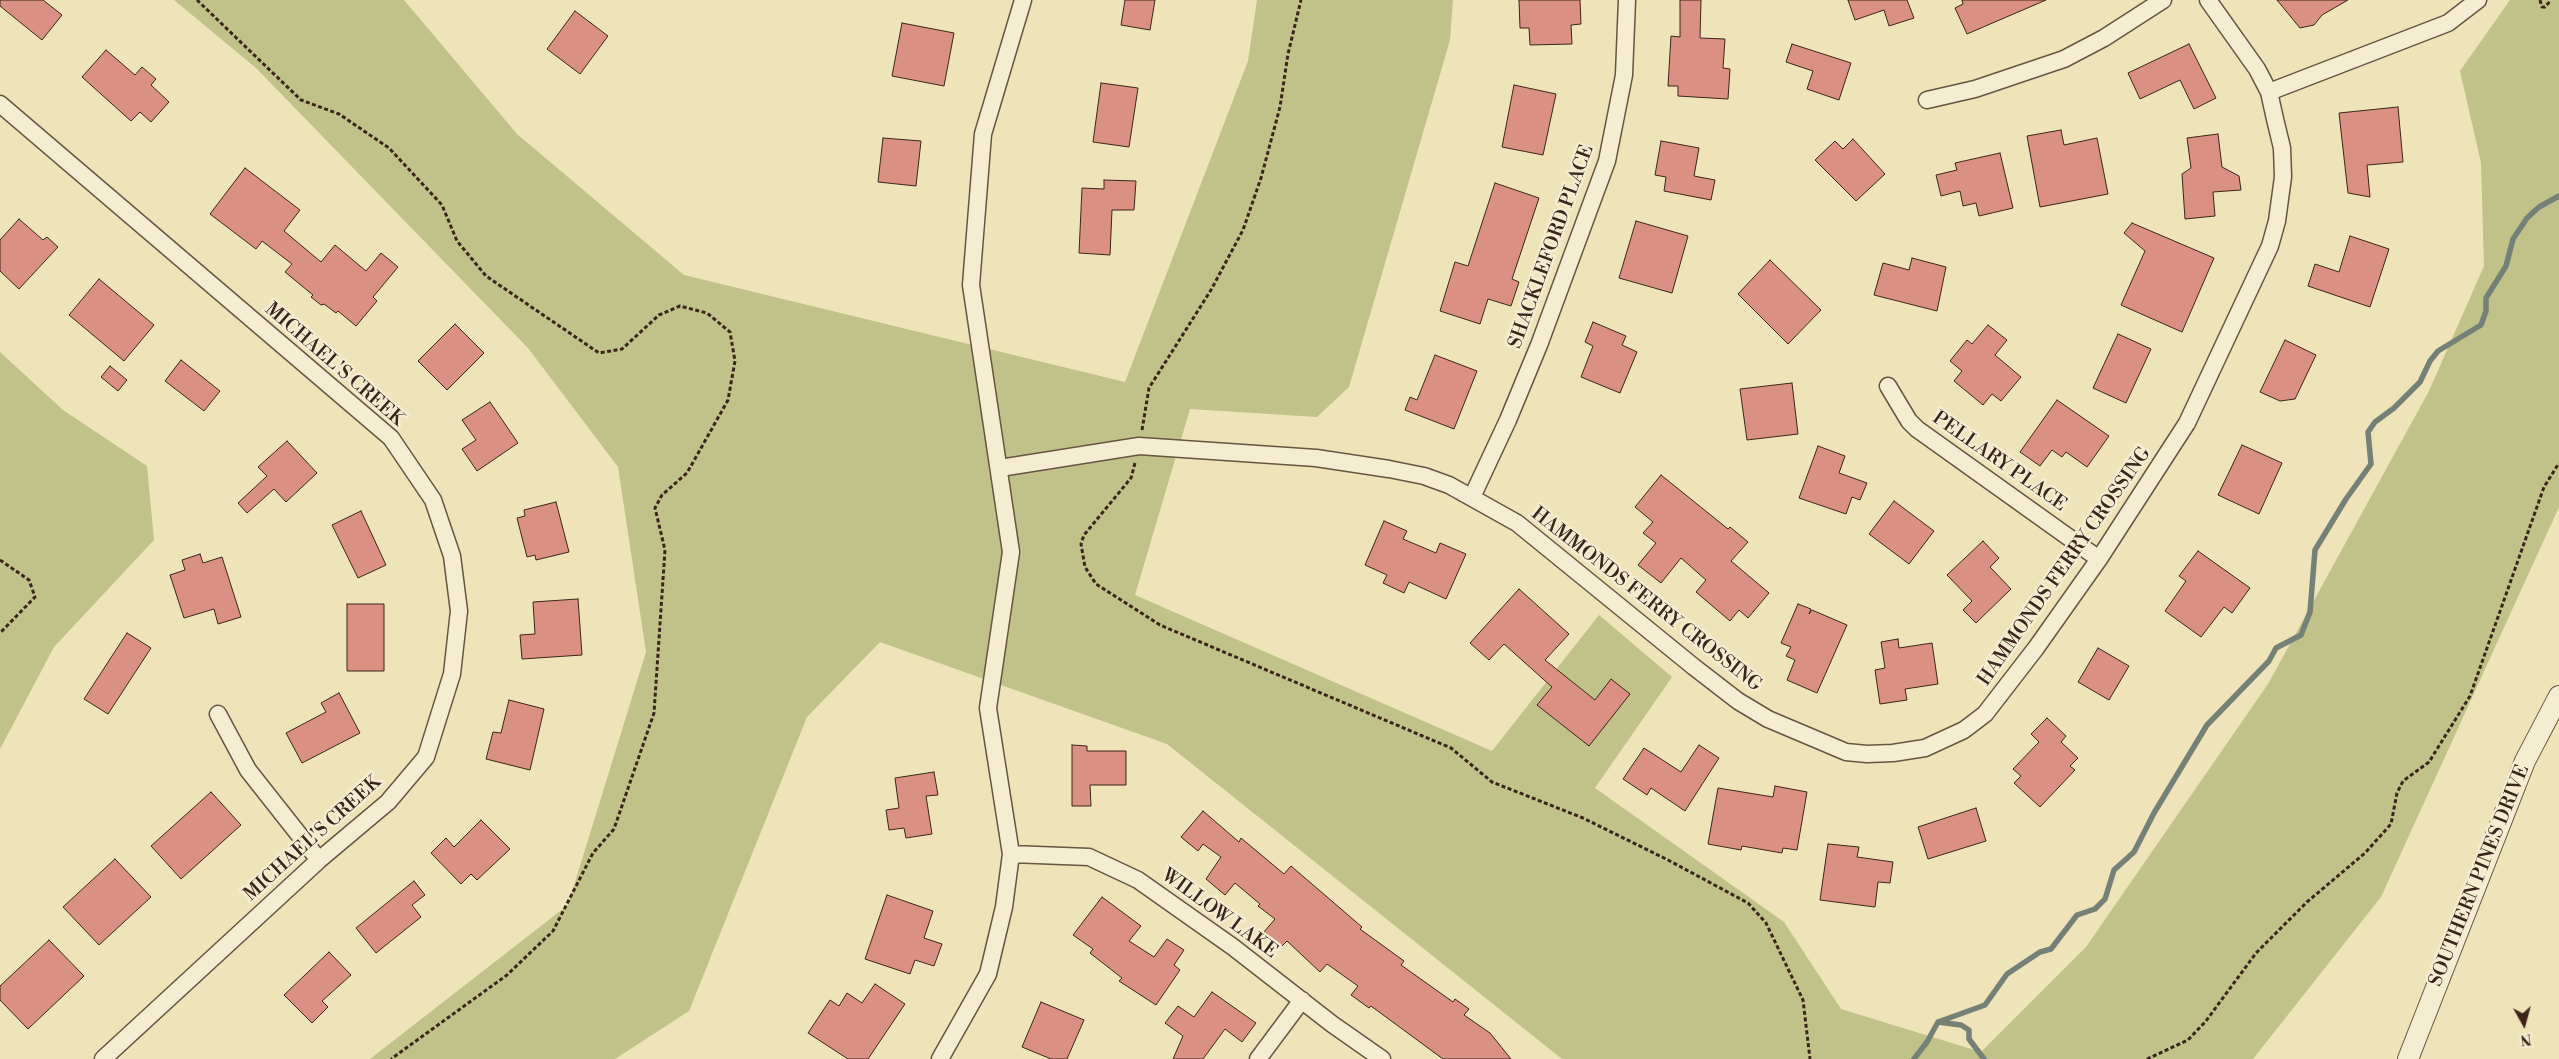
<!DOCTYPE html>
<html>
<head>
<meta charset="utf-8">
<style>
	body { margin:0 }
	#map { position:relative; width:2559px; height:1059px; overflow:hidden; background:#efe3b9; font-family:"Libre Bodoni",serif }
	canvas { display:block }
	.north { position:absolute; left:2499px; top:999px; width:50px; height:50px; -webkit-text-stroke:4px #f5edd2; paint-order:stroke; rotate:173deg; font-size:14px; font-weight:700; line-height:20px; text-align:center; color:#3b251b }
	.north::after { content:''; display:block; margin:auto; width:18px; height:22px; background:#3b251b; clip-path:polygon(50% 0,100% 100%,50% 72%,0 100%) }
</style>
</head>
<body>
<div id="map">
<canvas width="2559" height="1059"></canvas>
<div class="north">N</div>
</div>
<script>
const ctx = document.querySelector('canvas').getContext('2d');
ctx.lineJoin = 'round';
function paint(path, color) { ctx.fillStyle = color; ctx.fill(path, 'evenodd'); }
const shape = rows => new Path2D(rows.map(r => 'M' + r).join(''));
function stroke(path, color, width, dash) { ctx.strokeStyle = color; ctx.lineWidth = width; ctx.lineCap = dash ? 'butt' : 'round'; ctx.setLineDash(dash || []); ctx.stroke(path); }
function label(font, color, halo, rows, align = 'center') {
  ctx.font = font + ' "Libre Bodoni",serif'; ctx.lineWidth = 5; ctx.setLineDash([]); ctx.textBaseline = 'middle'; ctx.strokeStyle = halo; ctx.fillStyle = color; for (const [text, x, y, turn = 0] of rows) {
    ctx.save(); ctx.translate(x, y); ctx.rotate((+turn || 0) * Math.PI / 180); ctx.textAlign = isNaN(turn) ? turn : align; if (halo) ctx.strokeText(text, 0, 0); ctx.fillText(text, 0, 0); ctx.restore();
  }
}
paint(shape([
	[174,0,404,0,517,134,684,275,1125,382,1248,61,1257,0,1453,0,1450,40,1349,387,1317,417,1190,409,1135,595,1492,751,1599,615,1672,677,1595,788,1784,922,1841,1009,1981,1052,2086,947,2268,684,2429,391,2484,266,2481,163,2460,71,2510,0,2559,0,2559,507,2381,897,2253,1059,1562,1059,1167,744,880,642,807,717,689,1011,615,1059,370,1059,568,905,646,652,618,467,528,348,256,68],
	[0,352,63,410,147,466,154,540,54,647,0,749]
]), '#c1c18a');
stroke(shape([
	[1938,1022,1961,1025,1969,1030,1969,1039,1984,1059],
	[1914,1059,1927,1042,1938,1022,1985,1005,2007,974,2040,952,2051,949,2077,915,2095,909,2105,899,2114,870,2134,852,2154,813,2207,725,2269,661,2276,648,2301,635,2310,612,2315,550,2346,499,2371,464,2368,432,2375,422,2394,408,2420,382,2430,361,2438,351,2481,325,2486,311,2486,298,2506,266,2513,239,2527,218,2539,207,2559,196]
]), '#758077', 5.5);
const building = shape([
	[0,0,43,0,62,15,42,40,0,6,0,0],
	[1125,0,1155,0,1150,30,1121,25,1125,0],
	[1519,0,1580,0,1581,24,1571,25,1572,44,1530,45,1529,28,1520,28,1519,0],
	[1680,0,1701,0,1700,38,1725,39,1723,68,1730,69,1728,99,1678,96,1678,86,1668,86,1671,36,1680,37,1680,0],
	[1848,0,1907,0,1914,18,1889,26,1884,10,1855,20,1848,0],
	[1962,0,2046,0,1967,34,1955,8,1963,4,1962,0],
	[2277,0,2348,0,2322,15,2314,25,2300,28,2277,0],
	[575,11,608,36,580,74,547,49,575,11],
	[902,23,954,33,944,86,892,76,902,23],
	[1792,44,1851,63,1839,100,1807,89,1813,71,1786,62,1792,44],
	[2189,44,2216,98,2194,109,2180,80,2140,99,2128,73,2189,44],
	[106,50,135,75,142,67,156,79,151,85,169,102,151,122,140,112,131,121,82,77,106,50],
	[1101,83,1138,88,1129,147,1093,142,1101,83],
	[1514,85,1556,94,1543,155,1502,147,1514,85],
	[2398,107,2403,162,2367,165,2370,197,2348,193,2339,113,2398,107],
	[2061,130,2064,145,2097,138,2108,194,2040,207,2027,136,2061,130],
	[2218,134,2222,167,2239,176,2241,190,2213,192,2215,216,2185,219,2182,174,2191,168,2187,138,2218,134],
	[883,138,921,141,916,186,878,182,883,138],
	[1853,139,1885,174,1856,201,1815,160,1835,141,1843,149,1853,139],
	[1661,141,1699,148,1694,176,1715,180,1711,200,1664,191,1666,177,1655,175,1661,141],
	[2000,153,2013,208,1979,216,1976,203,1963,206,1960,191,1941,196,1936,175,1957,170,1955,163,2000,153],
	[245,168,300,210,284,231,321,262,335,245,366,271,381,253,398,267,373,297,377,301,356,326,338,311,336,313,324,304,321,305,311,297,313,295,285,272,292,264,262,241,256,249,210,214,245,168],
	[1104,180,1136,181,1134,210,1112,210,1110,255,1079,253,1082,188,1104,189,1104,180],
	[1495,183,1539,198,1512,279,1519,282,1511,306,1488,299,1480,324,1440,311,1455,262,1468,266,1495,183],
	[19,219,43,240,47,237,58,247,19,289,0,271,0,240,19,219],
	[1636,221,1688,236,1672,293,1619,278,1636,221],
	[2132,223,2214,258,2182,332,2121,305,2145,251,2124,233,2132,223],
	[2350,236,2389,249,2370,307,2308,286,2315,264,2339,272,2350,236],
	[1912,258,1946,267,1937,311,1874,295,1883,263,1909,270,1912,258],
	[1770,260,1821,310,1788,344,1738,294,1770,260],
	[99,279,154,325,124,361,69,315,99,279],
	[1593,322,1626,336,1622,345,1637,352,1620,393,1581,377,1593,346,1585,342,1593,322],
	[455,324,484,353,447,390,418,361,455,324],
	[1988,325,2007,340,1995,355,2021,377,2001,401,1992,394,1983,405,1954,381,1962,371,1950,361,1967,340,1972,344,1988,325],
	[2118,334,2151,349,2126,403,2093,388,2118,334],
	[2285,340,2316,355,2295,399,2280,401,2260,392,2285,340],
	[1435,355,1477,371,1454,429,1405,410,1410,397,1417,400,1435,355],
	[181,360,220,391,204,411,165,381,181,360],
	[110,366,127,380,118,391,101,377,110,366],
	[1792,383,1798,434,1747,440,1740,389,1792,383],
	[2057,400,2109,436,2087,467,2066,452,2062,457,2052,450,2040,466,2020,452,2057,400],
	[490,402,518,443,477,471,462,449,476,440,462,420,490,402],
	[287,441,317,473,286,502,274,489,247,513,238,503,267,476,258,467,287,441],
	[2242,445,2282,463,2259,514,2218,495,2242,445],
	[1818,446,1845,456,1839,473,1867,483,1860,500,1852,497,1846,514,1799,498,1818,446],
	[1661,475,1728,529,1730,527,1748,542,1731,561,1769,593,1748,618,1739,610,1730,621,1696,592,1706,580,1681,558,1661,583,1638,565,1656,543,1643,533,1653,522,1635,507,1661,475],
	[1894,501,1934,531,1909,564,1869,534,1894,501],
	[556,502,569,552,536,560,535,555,527,557,517,518,525,516,524,510,556,502],
	[361,511,386,565,358,578,332,525,361,511],
	[1384,521,1407,531,1403,539,1436,553,1440,543,1466,554,1446,599,1409,582,1404,593,1383,583,1387,575,1365,565,1384,521],
	[1983,541,1999,558,1990,567,2011,589,1976,623,1963,610,1972,601,1947,575,1983,541],
	[2198,551,2250,588,2232,613,2224,607,2201,637,2165,611,2186,581,2179,576,2198,551],
	[200,554,203,563,222,557,241,617,218,624,214,609,184,618,170,575,185,570,182,560,200,554],
	[1519,589,1569,634,1545,660,1595,700,1611,679,1630,694,1589,746,1537,705,1552,687,1504,644,1489,660,1470,643,1519,589],
	[578,599,582,655,522,659,520,635,535,634,533,602,578,599],
	[347,604,384,604,384,671,347,671,347,604],
	[1798,604,1811,609,1809,614,1812,610,1847,625,1817,693,1787,680,1795,660,1786,656,1791,647,1781,643,1798,604],
	[127,633,151,648,108,714,84,699,127,633],
	[1898,639,1899,648,1932,643,1938,684,1905,689,1907,700,1880,704,1875,670,1885,668,1881,642,1898,639],
	[2098,648,2129,666,2109,700,2078,682,2098,648],
	[339,693,360,733,302,763,286,733,326,712,321,703,339,693],
	[509,700,544,709,530,770,486,759,493,732,501,733,509,700],
	[2047,718,2066,736,2061,742,2078,758,2070,766,2075,770,2040,807,2014,783,2021,776,2013,769,2039,742,2031,734,2047,718],
	[1072,745,1087,746,1087,751,1126,751,1126,785,1090,785,1091,806,1072,806,1072,745],
	[1699,745,1719,758,1685,811,1651,788,1647,795,1623,779,1644,748,1681,772,1699,745],
	[934,772,938,795,926,796,932,834,906,838,904,828,889,830,886,810,899,808,895,778,934,772],
	[1775,786,1807,792,1797,850,1783,848,1782,853,1742,846,1741,850,1708,844,1718,788,1773,797,1775,786],
	[211,792,241,825,181,879,151,846,211,792],
	[1976,808,1986,841,1928,859,1918,827,1976,808],
	[1203,811,1239,842,1241,838,1284,874,1291,866,1362,927,1360,929,1404,961,1401,965,1453,1002,1455,999,1469,1009,1464,1015,1490,1033,1511,1059,1443,1059,1371,1006,1369,1008,1351,995,1358,986,1327,964,1320,972,1287,941,1282,946,1264,932,1275,919,1258,906,1260,904,1235,883,1225,895,1206,879,1221,857,1203,844,1198,851,1181,837,1203,811],
	[481,820,510,849,477,880,471,874,461,884,431,853,446,838,454,847,481,820],
	[1828,844,1859,847,1857,857,1893,862,1890,883,1878,882,1875,907,1820,900,1828,844],
	[115,859,151,897,99,945,63,907,115,859],
	[414,881,425,895,412,905,421,917,376,953,356,928,414,881],
	[887,895,933,911,924,938,942,944,934,966,915,960,910,974,865,959,887,895],
	[1102,897,1141,926,1129,941,1154,957,1167,939,1184,950,1174,965,1180,970,1156,1005,1119,981,1122,978,1090,953,1093,949,1073,935,1102,897],
	[49,940,84,976,28,1029,0,1000,0,986,49,940],
	[329,952,351,975,322,1001,328,1007,312,1023,284,995,329,952],
	[875,984,905,1004,868,1059,848,1059,808,1033,830,1000,839,1006,847,993,862,1003,875,984],
	[1212,992,1256,1023,1242,1042,1225,1029,1203,1059,1173,1059,1183,1036,1165,1023,1178,1006,1194,1017,1212,992],
	[1041,1002,1084,1020,1067,1059,1051,1059,1022,1047,1041,1002]
]);
paint(building, '#da9082');
stroke(building, '#3b251b', 1);
const minor = shape([
	[2269,92,2448,23,2478,0],
	[1927,100,1975,89,2064,59,2104,38,2163,0],
	[0,104,391,438,433,500,452,556,459,611,452,674,426,757,388,802,319,860,103,1059],
	[1888,386,1909,421,1917,429,2099,559],
	[1000,468,1139,446,1316,458,1389,469,1424,476,1449,485,1517,523,1694,667,1738,701,1768,719,1846,752,1867,754,1893,753,1925,748,1964,730,1985,714,2036,648,2099,559,2187,423,2270,246,2277,221,2283,177,2282,148,2275,119,2269,92,2257,69,2208,0],
	[1472,497,1508,420,1539,345,1607,161,1624,75,1627,0],
	[218,714,248,770,319,860],
	[1011,854,1089,857,1138,880,1233,947,1332,1024,1382,1059],
	[940,1059,988,974,1004,907,1011,854,988,708,1011,552,971,285,983,134,1023,0],
	[1258,1059,1302,1000]
]);
const tertiary = shape([
	[2408,1059,2525,761,2559,696]
]);
stroke(minor, '#685442', 19);
stroke(tertiary, '#685442', 22);
stroke(shape([
	[197,0,301,100,339,114,389,148,442,205,457,241,486,276,599,353,622,349,659,315,680,306,707,313,730,332,735,361,728,400,687,473,662,495,655,508,665,550,654,713,614,829,593,853,553,931,507,975,391,1059],
	[2540,0,2542,7,2545,7,2551,0],
	[1142,430,1149,388,1211,290,1243,230,1261,178,1280,107,1288,54,1301,0],
	[1135,463,1131,478,1084,535,1081,544,1085,567,1096,584,1160,625,1451,748,1492,782,1583,818,1668,860,1748,903,1766,923,1803,1000,1810,1059],
	[0,560,29,580,35,597,0,633],
	[2147,1059,2188,1040,2206,1021,2256,953,2307,902,2365,853,2391,824,2397,793,2403,781,2429,762,2470,696,2544,487,2559,463]
]), '#3b251b', 3, [4, 2.5]);
stroke(minor, '#f5edd2', 16);
stroke(tertiary, '#f5edd2', 20);
label('19px', '#3b251b', '#f5edd2', [
	["SHACKLEFORD PLACE",1552,247,-70],
	["MICHAEL'S CREEK",334,365,41],
	["PELLARY PLACE",1999,462,35],
	["HAMMONDS FERRY CROSSING",2065,567,-55],
	["HAMMONDS FERRY CROSSING",1646,600,38],
	["MICHAEL'S CREEK",313,839,-42],
	["SOUTHERN PINES DRIVE",2480,876,-68],
	["WILLOW LAKE",1219,914,36]
]);
</script>
</body>
</html>
